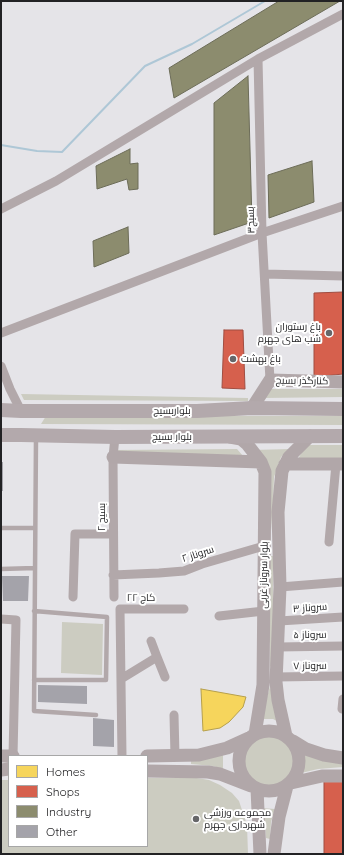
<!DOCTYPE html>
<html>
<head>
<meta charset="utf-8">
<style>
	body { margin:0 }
	#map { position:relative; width:344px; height:855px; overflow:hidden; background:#e5e4e8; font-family:Quicksand,sans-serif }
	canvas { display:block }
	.frame { position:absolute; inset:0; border:2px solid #222224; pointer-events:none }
	.legend { position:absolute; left:8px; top:755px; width:140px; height:92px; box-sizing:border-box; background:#fff; border:1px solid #a7a7a7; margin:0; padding:5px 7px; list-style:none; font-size:12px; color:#222224 }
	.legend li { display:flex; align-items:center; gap:8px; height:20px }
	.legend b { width:20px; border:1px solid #a7a7a7 }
</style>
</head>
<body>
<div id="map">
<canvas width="344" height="855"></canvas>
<div class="frame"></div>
<ul class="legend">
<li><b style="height:11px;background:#f6d55c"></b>Homes</li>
<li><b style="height:11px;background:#d6604d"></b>Shops</li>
<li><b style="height:11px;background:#8c8c6e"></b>Industry</li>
<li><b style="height:11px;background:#a4a3aa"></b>Other</li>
</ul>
</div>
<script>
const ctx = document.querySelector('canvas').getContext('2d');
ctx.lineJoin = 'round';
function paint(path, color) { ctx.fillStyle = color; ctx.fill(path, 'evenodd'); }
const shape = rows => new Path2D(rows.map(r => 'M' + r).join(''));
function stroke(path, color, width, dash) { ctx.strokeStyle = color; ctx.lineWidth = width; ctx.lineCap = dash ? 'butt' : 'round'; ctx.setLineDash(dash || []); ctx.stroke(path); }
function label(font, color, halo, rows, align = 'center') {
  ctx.font = font + ' Quicksand,Cairo,sans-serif'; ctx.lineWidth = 4; ctx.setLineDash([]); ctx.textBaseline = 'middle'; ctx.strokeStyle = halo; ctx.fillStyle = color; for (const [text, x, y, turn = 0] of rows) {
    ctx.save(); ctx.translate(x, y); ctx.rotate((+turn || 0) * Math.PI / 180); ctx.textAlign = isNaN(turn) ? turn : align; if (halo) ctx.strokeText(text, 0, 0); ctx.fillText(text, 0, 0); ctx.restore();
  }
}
paint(shape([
	[270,389,343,389,343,397,263,398],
	[21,394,248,398,248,401,24,400],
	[46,416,343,416,343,425,41,424],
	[306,445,343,445,343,459,298,459],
	[237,449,249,463,133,459,114,450],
	[290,449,281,457,274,477,272,531,268,470,252,450],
	[270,556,273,556,273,667,270,666,270,644,268,638],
	[62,622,103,624,102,675,61,673],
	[270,686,279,722,273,719,261,719],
	'244 760a26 26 0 1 1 52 0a26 26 0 1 1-52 0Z',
	[301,751,343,762,343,767,318,769,301,773,304,765,304,757],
	[223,753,223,769,213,766,191,764,191,760],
	[147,778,197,778,209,780,220,785,232,793,239,801,247,825,248,854,1,854,1,780,9,780,9,846,147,846],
	[261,808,275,809,271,822,270,839,266,838,265,822]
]), '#ccccc1');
const homes = shape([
	[201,689,246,697,243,707,229,722,220,728,203,731,201,689]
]);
paint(homes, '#f6d55c');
stroke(homes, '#b69f4b', 1);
const shops = shape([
	[343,292,343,374,314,377,314,293,343,292],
	[224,330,243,330,245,389,222,388,224,330],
	[324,781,343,781,343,854,324,854,324,781]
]);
paint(shops, '#d6604d');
stroke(shops, '#a04d41', 1);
const industry = shape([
	[279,1,340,1,174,98,169,68,279,1],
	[248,76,252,222,214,235,214,103,248,76],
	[130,149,130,164,138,163,138,189,129,190,127,179,97,189,96,166,130,149],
	[312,161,314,202,269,218,268,175,312,161],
	[128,227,129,253,94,267,93,241,128,227]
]);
paint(industry, '#8c8c6e');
stroke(industry, '#6c6c58', 1);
stroke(shape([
	[1,145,37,151,62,152,145,66,192,44,265,1]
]), '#aec7d6', 2);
paint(shape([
	[1,462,3,462,3,491,1,491],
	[2,576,29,576,28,601,3,601],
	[38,685,87,686,87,704,38,702],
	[93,718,114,720,114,747,93,746]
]), '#a4a3aa');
stroke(shape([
	[36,437,34,711,96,715],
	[1,528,35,528],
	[1,569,35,568],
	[34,680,106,680,107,617,34,611]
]), '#b2a8aa', 4.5);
stroke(shape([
	[258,59,262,233,270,380],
	[1,209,56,181,258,59,343,14],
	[265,274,343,276],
	[1,333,262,233,343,206],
	[1,366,10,389,21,411],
	[329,542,336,464],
	[113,575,159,573,184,571,202,564,264,546],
	[280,587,343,582],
	[73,597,75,534,113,534],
	[114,597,113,457,115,437],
	[219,616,264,611],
	[1,619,16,620,13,756],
	[279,621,343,617],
	[278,647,343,646],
	[157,657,165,677],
	[276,677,343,676],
	[121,679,157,657,151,641],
	[342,709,343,699],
	[174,715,175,756],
	[122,756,120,609,184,609]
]), '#b2a8aa', 9);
stroke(shape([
	[252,408,270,380,343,382],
	[230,437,241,439,247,444,261,462,265,472,263,685,255,734],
	[113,457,261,462],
	[285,464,343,464],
	'239 761a30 30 0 1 1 60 0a30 30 0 1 1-60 0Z',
	[286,736,278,700,276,682,280,587,278,512,282,471,289,457,310,436],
	[293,741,306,749,324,755,343,758],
	[1,756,13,756],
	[147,756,199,755,227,748,249,738],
	[1,770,9,769],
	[147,771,208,772,220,774,251,786],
	[291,783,322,776,343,776],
	[257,789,260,854],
	[274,854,279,817,287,786]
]), '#b1a7a9', 13);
stroke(shape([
	[1,410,21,411,197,411,252,408,343,409],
	[1,435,21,435,115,437,343,436]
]), '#b3a9ac', 14);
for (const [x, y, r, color] of [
	[329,333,4,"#666669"],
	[233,359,4,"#666669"],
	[196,819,4,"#666669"]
]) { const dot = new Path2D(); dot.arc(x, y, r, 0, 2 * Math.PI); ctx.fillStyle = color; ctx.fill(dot); stroke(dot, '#fff', 1.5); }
label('10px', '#222224', '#fff', [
	["بسیج۳",251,220,-92],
	["کنارگذر بسیج",302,381,1],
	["بلواربسیج",172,411],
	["بلوار بسیج",172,437],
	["بسیج ۲",102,517,-90],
	["سروناز ۲",198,554,-18],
	["بلوار سروناز غربی",264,575,-89],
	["کاج ۲۲",141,598],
	["سروناز ۳",310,608,-4],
	["سروناز ۵",310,635,-1],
	["سروناز ۷",310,666,-1]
]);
label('10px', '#222224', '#fff', [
	["باغ رستوران",321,327,"right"],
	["شب های جهرم",321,339,"right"],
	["باغ بهشت",241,359],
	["مجموعه ورزشی",204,813],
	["شهرداری جهرم",204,825]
], 'left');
</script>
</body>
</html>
